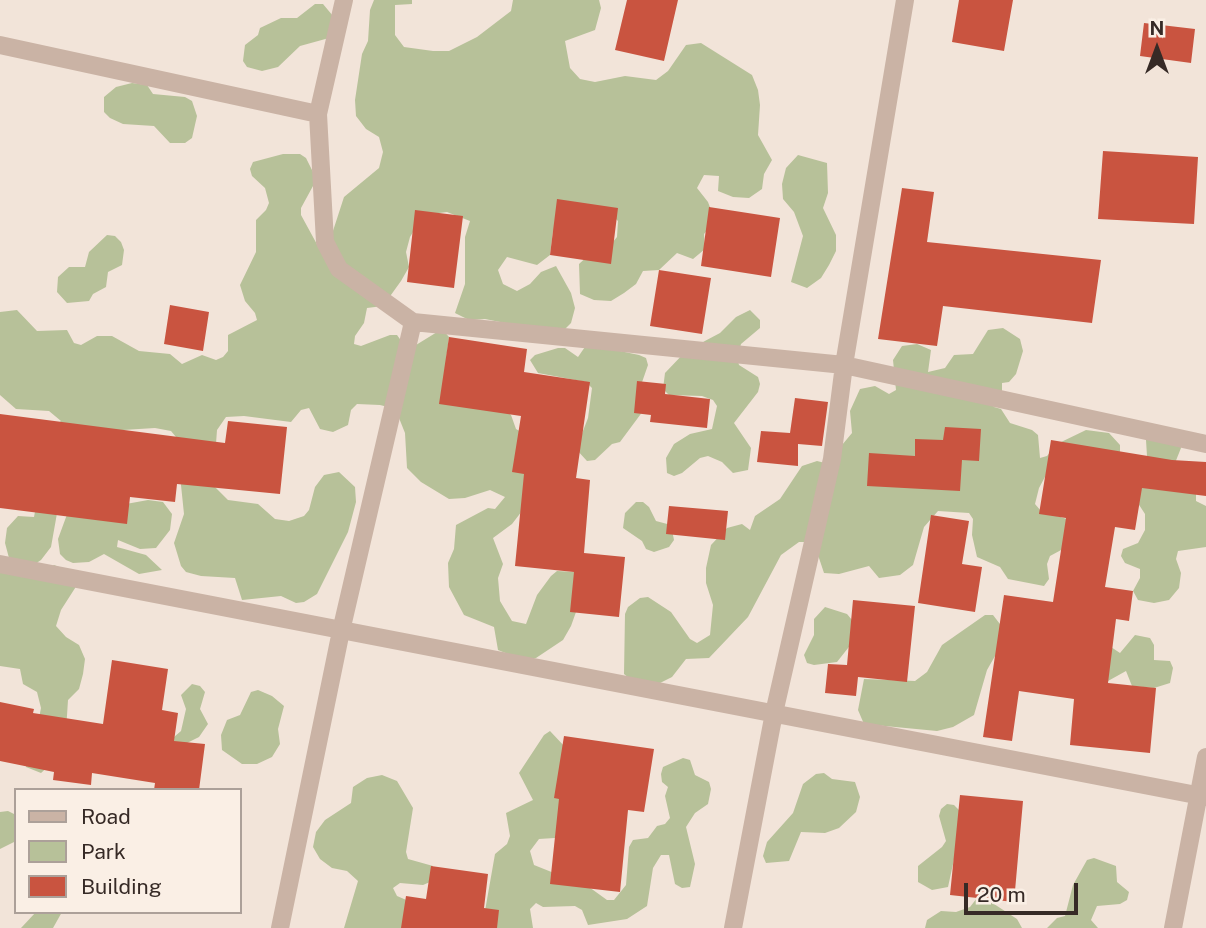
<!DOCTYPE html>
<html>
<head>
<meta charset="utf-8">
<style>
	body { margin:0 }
	#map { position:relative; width:1206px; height:928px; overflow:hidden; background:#f2e4d9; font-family:"Public Sans",sans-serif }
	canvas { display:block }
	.legend { position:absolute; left:14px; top:788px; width:228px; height:126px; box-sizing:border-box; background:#faefe5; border:2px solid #aca099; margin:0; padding:9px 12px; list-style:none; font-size:21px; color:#362a26 }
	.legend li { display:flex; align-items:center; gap:14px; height:35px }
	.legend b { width:35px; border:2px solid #aca099 }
	.north { position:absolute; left:1122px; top:14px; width:70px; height:70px; -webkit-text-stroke:5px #faefe5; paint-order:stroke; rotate:0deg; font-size:19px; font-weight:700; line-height:28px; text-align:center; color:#362a26 }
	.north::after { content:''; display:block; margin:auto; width:24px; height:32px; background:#362a26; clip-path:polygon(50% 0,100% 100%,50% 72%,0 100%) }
	.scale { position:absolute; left:964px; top:883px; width:114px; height:32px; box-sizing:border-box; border:4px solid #362a26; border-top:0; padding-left:9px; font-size:21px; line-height:24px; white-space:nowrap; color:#362a26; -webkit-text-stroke:5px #faefe5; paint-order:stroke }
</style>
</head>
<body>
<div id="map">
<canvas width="1206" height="928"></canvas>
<ul class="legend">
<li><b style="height:9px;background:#cab3a5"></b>Road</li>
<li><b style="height:19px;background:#b7c199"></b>Park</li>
<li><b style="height:19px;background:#c95440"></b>Building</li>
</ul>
<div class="north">N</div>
<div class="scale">20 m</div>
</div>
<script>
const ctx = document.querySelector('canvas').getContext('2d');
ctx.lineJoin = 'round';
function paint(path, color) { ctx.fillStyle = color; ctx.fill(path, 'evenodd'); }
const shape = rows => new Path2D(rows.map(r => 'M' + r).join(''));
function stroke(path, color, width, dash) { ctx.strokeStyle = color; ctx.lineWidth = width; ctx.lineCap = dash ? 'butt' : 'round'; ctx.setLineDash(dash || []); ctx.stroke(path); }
paint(shape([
	[374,0,412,0,412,4,395,5,395,35,404,47,433,51,449,51,477,37,511,11,513,0,599,0,601,8,595,30,565,41,570,68,580,79,595,82,625,76,656,80,668,71,686,45,701,43,752,75,758,90,760,105,758,135,772,160,764,174,762,189,749,198,733,197,718,191,719,176,704,175,697,188,708,202,715,221,704,234,705,249,693,259,677,253,659,270,643,271,636,284,624,293,611,301,594,300,580,294,579,264,591,253,607,249,617,237,618,221,607,210,565,221,553,231,550,255,537,265,507,257,498,270,503,284,517,291,530,284,541,272,556,266,571,293,575,308,571,323,560,334,485,319,469,320,455,313,465,284,465,237,470,221,447,212,431,214,418,224,410,237,406,252,409,267,401,281,383,306,367,308,364,323,355,336,354,344,361,346,390,335,397,335,402,342,416,345,442,329,449,337,446,360,511,415,516,429,523,433,530,471,522,511,512,524,493,538,503,564,498,578,500,601,512,621,526,624,537,595,551,576,557,571,574,572,576,612,571,626,563,640,536,658,520,659,498,650,494,627,464,615,449,587,448,563,454,549,456,525,488,508,495,509,505,497,490,490,465,498,449,499,421,482,407,468,405,433,399,418,388,407,380,405,357,404,351,410,348,425,333,432,320,429,309,408,301,410,291,422,244,416,226,417,217,430,213,485,228,500,258,504,275,519,289,521,304,516,309,510,315,487,324,475,339,472,355,487,356,502,348,532,317,594,304,602,296,603,281,596,242,600,235,578,201,576,186,572,181,566,174,543,184,514,176,437,171,431,155,428,123,430,120,437,126,504,148,500,163,502,172,514,170,530,156,548,140,549,118,540,117,547,146,555,162,570,139,574,104,554,89,562,73,563,66,560,60,554,58,539,69,509,59,502,51,547,41,560,35,564,9,558,5,543,7,528,18,516,34,517,50,430,61,421,49,411,16,409,0,395,0,312,17,310,37,331,67,330,74,343,81,345,97,336,112,336,139,351,170,354,182,364,202,355,216,360,223,357,228,351,228,335,257,320,255,313,245,301,240,285,256,252,256,220,266,210,269,203,265,188,252,176,250,169,253,162,283,154,300,154,306,158,313,172,313,186,301,208,301,215,319,248,332,234,344,197,379,168,383,152,379,137,366,129,356,116,355,100,362,54,368,41,370,10],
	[315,4,323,4,333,16,329,38,300,46,278,67,262,71,247,67,243,61,245,45,258,35,260,28,281,18,297,18],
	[132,83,147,85,153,94,185,97,192,101,197,116,192,138,185,143,170,143,154,126,123,124,110,118,104,112,104,97,116,87],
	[798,155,827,163,828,193,823,208,836,235,836,251,829,265,821,278,807,288,791,282,803,236,794,212,783,199,782,184,786,168],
	[107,235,115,236,121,242,124,250,122,265,108,272,106,287,93,294,89,301,67,303,57,292,58,277,69,267,85,267,89,252],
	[750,310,760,320,760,328,741,344,737,358,739,365,758,377,760,384,758,392,734,423,751,448,748,470,733,473,722,462,708,456,700,458,682,473,674,476,667,473,666,458,674,444,690,434,712,429,717,406,713,400,702,396,669,395,663,389,665,373,686,351,720,333,736,317],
	[1003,328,1020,339,1023,351,1016,374,1009,382,1002,383,1002,391,990,400,994,407,1001,409,1010,423,1032,430,1038,435,1040,458,1047,456,1057,444,1086,430,1109,433,1120,445,1120,454,1046,475,1039,488,1035,504,1041,511,1070,520,1063,549,1050,556,1047,564,1049,579,1044,586,1008,579,1000,567,977,557,972,535,973,519,969,513,938,511,924,527,913,565,900,575,879,578,869,566,839,574,824,573,817,552,806,542,799,542,781,555,748,617,709,658,686,659,672,677,658,684,630,679,624,674,625,614,628,607,640,598,648,597,671,612,690,639,697,643,710,635,713,605,706,583,706,568,711,545,727,528,742,524,750,530,755,516,780,499,802,466,817,461,825,463,842,445,852,433,850,411,860,389,875,386,889,394,896,390,893,360,902,346,917,344,931,350,928,372,945,368,954,355,973,354,988,330],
	[587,344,639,355,646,358,648,365,640,388,643,411,620,442,612,444,595,460,587,461,576,449,588,418,592,388,586,382,538,373,530,360,535,355,558,348,565,348,578,357],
	[1153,436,1179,440,1181,448,1175,463,1196,493,1196,501,1206,506,1206,547,1178,551,1176,559,1181,573,1179,588,1169,600,1154,603,1138,600,1133,591,1140,578,1140,569,1125,563,1121,556,1123,549,1138,543,1145,530,1145,514,1132,494,1147,456,1146,440],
	[636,502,643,502,649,507,656,521,671,525,674,540,669,547,654,552,646,549,642,541,623,528,625,513],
	[0,564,41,572,54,565,69,571,77,585,61,610,56,626,66,637,79,645,85,659,83,674,79,689,68,700,66,731,52,763,41,773,26,767,25,751,38,723,41,708,37,692,23,684,20,669,0,666],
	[825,607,847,614,852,620,852,643,837,662,814,665,807,663,804,655,814,635,814,619],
	[985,615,993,615,1003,628,999,649,987,670,974,715,953,727,937,731,864,724,858,710,864,679,915,681,927,672,942,645],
	[1135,635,1150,638,1154,645,1154,660,1170,661,1173,668,1170,683,1154,688,1132,686,1126,671,1108,681,1108,645,1120,653],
	[192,684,200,686,205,692,200,709,208,724,199,737,185,744,143,740,174,737,181,731,186,709,181,695],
	[258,690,272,696,284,706,278,729,280,744,272,757,257,764,242,764,222,750,221,735,227,720,240,715,251,692],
	[550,731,566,748,570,837,539,839,530,851,534,865,589,887,607,900,614,900,626,885,629,847,633,840,648,838,657,826,665,824,670,818,665,796,668,787,662,782,661,774,663,767,683,758,690,760,695,775,709,782,711,789,708,804,695,813,686,827,695,864,690,887,682,888,675,884,669,855,661,855,653,868,647,906,627,919,588,925,582,910,575,906,543,907,536,903,530,909,533,928,482,928,495,854,507,844,510,836,506,813,533,800,519,773,544,735],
	[824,773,832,779,855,782,860,797,856,812,839,828,825,833,801,832,789,861,766,863,763,856,767,842,793,813,803,784,816,774],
	[382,775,397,781,413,808,406,852,408,859,433,866,430,882,423,885,400,883,393,888,397,896,411,902,433,928,344,928,358,881,347,871,332,868,320,859,313,847,316,832,325,820,351,803,353,787,367,778],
	[947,804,954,805,960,811,960,832,948,887,932,890,918,882,918,866,942,847,946,841,939,816,941,809],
	[8,811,16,815,16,841,0,849,0,812],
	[1094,858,1116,866,1117,882,1129,892,1127,900,1120,904,1097,906,1091,920,1098,928,1047,928,1057,918,1065,916,1073,885,1087,860],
	[977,898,991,902,1017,919,1022,928,925,928,927,920,941,911,956,912,970,907],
	[36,912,62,912,53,928,21,928]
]), '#b7c199');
paint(shape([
	[627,0,678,0,664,61,615,50],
	[959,0,1013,0,1004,51,952,42],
	[1144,23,1195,29,1191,63,1140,56],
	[1103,151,1198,157,1194,224,1098,219],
	[902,188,934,192,927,242,1101,260,1092,323,943,306,937,346,878,339],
	[557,199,618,208,611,264,550,255],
	[709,207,780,218,771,277,701,266],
	[415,210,463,216,454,288,407,282],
	[659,270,711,278,702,334,650,326],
	[170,305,209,312,203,351,164,344],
	[449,337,527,349,524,372,590,382,576,478,590,480,584,553,625,557,619,617,570,612,574,572,515,566,524,474,512,472,521,416,439,404],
	[637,381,666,384,665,394,710,399,707,428,650,422,651,415,634,413],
	[795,398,828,402,822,446,798,444,798,466,757,462,761,431,790,433],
	[0,414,225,443,228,421,287,427,280,494,177,484,175,502,130,497,127,524,0,508],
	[945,427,981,429,979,461,962,460,960,491,867,486,869,453,915,456,915,439,943,440],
	[1051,440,1172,460,1206,462,1206,496,1142,488,1135,530,1115,527,1105,587,1133,591,1129,621,1116,619,1108,683,1156,688,1150,753,1070,745,1074,699,1019,691,1012,741,983,737,1004,595,1053,602,1066,518,1039,514],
	[669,506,728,511,725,540,666,534],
	[931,515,969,521,962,564,982,567,975,612,918,603],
	[853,600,915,606,907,682,858,677,856,696,825,693,828,664,847,665],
	[112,660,168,669,162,710,178,713,174,741,205,744,199,790,154,790,155,783,92,773,91,785,53,780,54,772,0,761,0,702,34,709,33,713,103,724],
	[564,736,654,749,644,812,628,810,620,892,550,884,559,799,554,798],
	[960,795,1023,801,1014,902,950,895],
	[431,866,488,874,484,908,499,910,497,928,401,928,406,896,426,899]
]), '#c95440');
stroke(shape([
	[344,0,318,114,325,242,339,269,413,322,844,365,1206,444],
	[0,45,318,114],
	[0,564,1206,797],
	[280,928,341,631,413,322],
	[733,928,774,713,832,459,844,365,905,0],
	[1173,928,1206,757]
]), '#cab3a5', 18);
</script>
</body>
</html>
